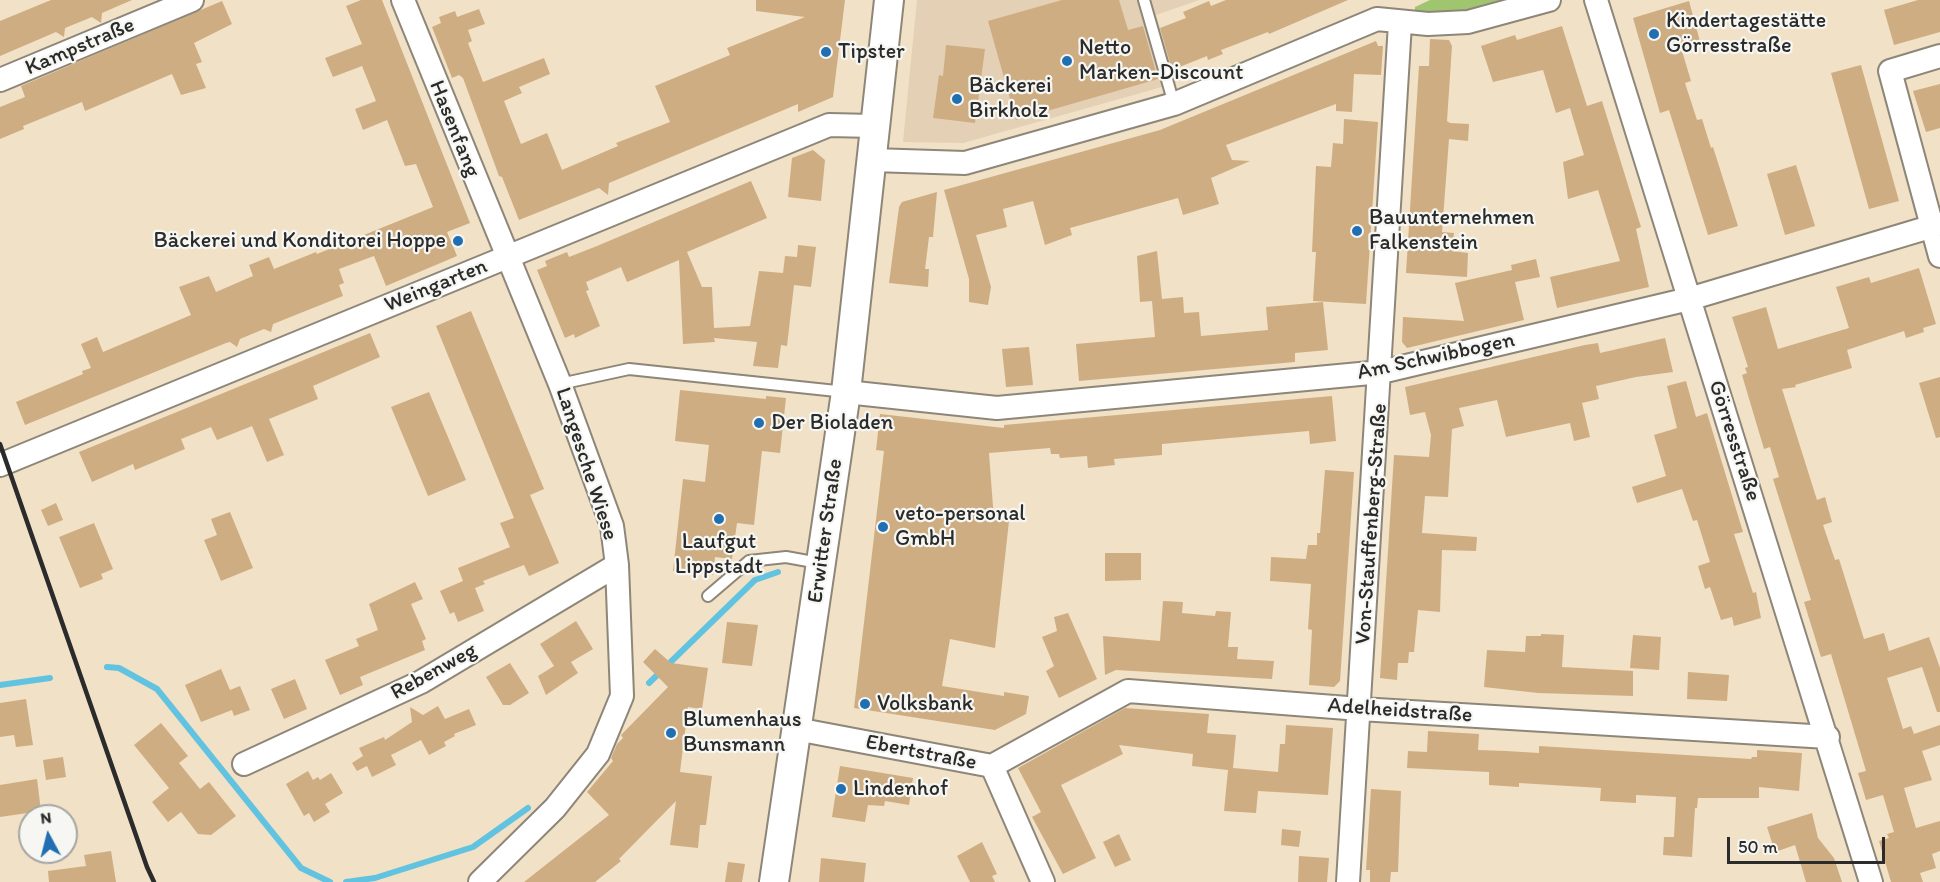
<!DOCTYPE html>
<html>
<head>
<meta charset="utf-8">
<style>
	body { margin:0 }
	#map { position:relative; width:1940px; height:882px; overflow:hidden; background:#f1e1c6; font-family:Itim,sans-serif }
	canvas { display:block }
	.north { position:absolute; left:18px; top:804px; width:60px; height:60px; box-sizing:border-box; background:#f6f6f2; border:2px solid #a5a5a2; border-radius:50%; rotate:353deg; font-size:16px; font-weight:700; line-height:24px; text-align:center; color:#2b2b2b }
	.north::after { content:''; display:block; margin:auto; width:21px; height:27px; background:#1f6fb2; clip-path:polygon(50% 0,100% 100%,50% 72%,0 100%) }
	.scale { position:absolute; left:1727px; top:837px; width:158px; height:27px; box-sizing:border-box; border:3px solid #2b2b2b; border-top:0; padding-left:8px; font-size:18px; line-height:21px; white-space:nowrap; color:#2b2b2b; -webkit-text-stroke:4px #f6f6f2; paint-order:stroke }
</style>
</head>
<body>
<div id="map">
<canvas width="1940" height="882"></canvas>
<div class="north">N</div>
<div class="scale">50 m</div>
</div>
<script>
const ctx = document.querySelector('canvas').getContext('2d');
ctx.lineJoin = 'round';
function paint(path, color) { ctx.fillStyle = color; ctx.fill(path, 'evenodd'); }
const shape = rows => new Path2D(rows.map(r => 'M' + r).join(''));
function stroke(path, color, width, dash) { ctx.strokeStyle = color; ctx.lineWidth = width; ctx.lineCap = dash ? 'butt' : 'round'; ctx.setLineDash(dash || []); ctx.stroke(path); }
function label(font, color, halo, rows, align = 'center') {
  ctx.font = font + ' Itim,sans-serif'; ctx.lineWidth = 4.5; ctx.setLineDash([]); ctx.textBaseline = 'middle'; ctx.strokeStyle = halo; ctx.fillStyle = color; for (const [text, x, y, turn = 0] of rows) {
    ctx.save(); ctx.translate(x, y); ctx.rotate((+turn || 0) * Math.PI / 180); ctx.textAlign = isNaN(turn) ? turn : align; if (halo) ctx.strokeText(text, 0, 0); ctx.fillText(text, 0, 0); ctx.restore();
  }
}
paint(shape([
	[917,0,1199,0,1156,15,1176,83,963,143,903,142]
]), '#e4d0b4');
paint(shape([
	[1430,0,1503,0,1455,13,1415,12,1415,7]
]), '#a0c56f');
stroke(shape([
	[107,667,119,668,157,689,301,868,330,882],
	[649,683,755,580,778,572],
	[0,685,50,678],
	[346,882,375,878,473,847,528,808]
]), '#62c3e0', 6);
paint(shape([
	[51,0,132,0,102,13,101,23,92,17,65,28,64,37,56,32,0,56,0,21],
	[361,0,382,0,470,223,447,232,457,256,386,286,374,256,339,269,344,283,339,285,343,296,273,324,271,332,264,329,240,339,237,347,230,342,226,343,25,425,16,402,83,374,82,371,91,368,81,344,97,337,103,352,191,315,179,287,209,276,216,292,253,276,249,265,269,257,274,269,316,252,317,254,433,207,416,164,405,166,387,120,363,130,355,109,376,101,362,66,333,77,325,58,362,44,346,6],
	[756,0,845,0,833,97,798,112,798,104,609,183,608,195,599,188,519,220,502,177,499,176,463,78,459,75,452,78,432,27,441,23,439,17,455,11,457,17,479,9,485,24,468,30,472,41,468,43,483,82,544,58,550,74,519,87,522,93,504,101,521,144,547,133,562,170,618,146,616,143,670,122,655,86,730,55,727,48,805,17,756,11],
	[1062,0,1119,0,1128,30,1143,26,1158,79,1016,120,988,21],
	[1226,0,1348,0,1269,34,1268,32,1221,50,1223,54,1208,60,1207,56,1172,70,1160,28,1186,18,1183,12,1209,1,1211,6],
	[1918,0,1940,0,1940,32,1894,45,1884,10],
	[222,1,232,24,194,43,202,62,196,64,206,88,181,95,172,74,85,111,82,102,23,126,24,129,0,139,0,107,25,97,21,86],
	[1689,1,1701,45,1682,51,1691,81,1685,83,1697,120,1702,119,1711,148,1713,147,1738,226,1708,235,1669,110,1660,113,1633,18],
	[1562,26,1587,106,1602,101,1641,227,1636,229,1649,287,1557,308,1550,277,1620,261,1598,190,1568,199,1563,162,1584,155,1570,108,1556,113,1543,70,1493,82,1481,46,1515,35,1517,40],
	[1430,39,1449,40,1452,46,1447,121,1450,123,1469,124,1468,141,1449,139,1442,232,1454,233,1452,251,1468,253,1467,277,1406,273,1419,66,1429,66],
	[1376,41,1378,46,1383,46,1381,75,1354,74,1352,112,1336,111,1336,104,1226,145,1232,160,1250,161,1211,178,1219,204,1183,215,1178,198,1070,228,1072,235,1045,245,1033,201,1003,209,1007,227,976,235,991,287,988,305,969,302,969,279,944,190,1160,130],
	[946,45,985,49,975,123,933,118,939,75,943,76],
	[1861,65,1899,201,1869,209,1831,73],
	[1940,84,1940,128,1926,132,1913,91],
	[1344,119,1378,122,1366,304,1313,301,1316,252,1312,252,1316,166,1331,167,1333,143,1343,144],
	[813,150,825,160,821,201,788,197,792,158],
	[1796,165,1815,226,1785,235,1767,174],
	[751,181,767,218,687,252,702,287,712,287,714,328,750,326,759,271,783,273,785,256,797,257,798,245,816,247,811,287,794,285,787,346,781,345,778,368,753,366,757,342,714,338,715,342,683,344,679,260,627,282,621,267,586,282,589,290,586,291,600,326,575,338,574,334,565,338,537,270,547,266,545,261,567,252,569,257,597,246],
	[937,192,933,237,929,237,925,269,929,269,928,287,889,283,899,207,902,202],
	[1157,251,1162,299,1183,297,1184,313,1199,312,1201,336,1268,330,1266,307,1323,302,1328,350,1295,353,1295,362,1079,381,1076,344,1155,337,1152,301,1140,302,1137,256],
	[1536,259,1540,277,1515,282,1524,320,1407,348,1402,342,1403,317,1464,321,1455,283,1512,270,1511,265],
	[1919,268,1936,324,1923,328,1924,332,1906,338,1904,331,1847,350,1852,368,1795,385,1796,387,1782,389,1817,500,1825,497,1832,522,1823,525,1835,560,1839,559,1864,639,1884,633,1889,651,1929,637,1940,668,1940,712,1937,712,1922,667,1887,678,1903,729,1911,726,1914,734,1940,725,1940,745,1922,751,1932,780,1904,788,1916,828,1940,821,1940,851,1932,854,1936,868,1920,873,1923,882,1891,882,1879,841,1889,838,1887,834,1894,832,1883,795,1866,800,1858,773,1866,771,1831,654,1821,657,1804,602,1811,600,1773,479,1779,477,1770,447,1764,449,1742,375,1747,373,1745,368,1748,367,1732,317,1766,307,1778,349,1849,328,1836,287,1869,277,1871,283],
	[471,311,544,489,530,495,559,563,529,576,524,565,483,581,485,584,475,588,484,611,458,622,454,612,450,614,440,591,463,581,458,568,510,547,500,523,514,518,436,326],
	[370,333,380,357,313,386,318,399,269,419,284,455,267,462,252,426,217,440,211,427,181,439,185,449,135,470,133,464,92,482,79,452],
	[1665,338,1673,372,1636,377,1596,386,1599,399,1582,403,1590,437,1574,441,1570,423,1506,437,1497,400,1459,408,1464,426,1452,429,1448,497,1425,496,1422,533,1477,537,1476,551,1442,550,1440,612,1418,610,1414,652,1409,652,1408,663,1398,663,1397,680,1380,678,1394,455,1429,457,1431,435,1425,412,1410,415,1405,387,1585,345,1598,343,1600,353],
	[1029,347,1033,385,1006,387,1002,349],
	[1940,377,1940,437,1936,438,1919,383],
	[1686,381,1696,417,1707,413,1743,532,1734,534,1753,593,1756,592,1761,618,1734,626,1732,617,1721,620,1710,587,1705,589,1698,566,1710,562,1697,520,1693,521,1682,489,1637,503,1632,487,1666,476,1654,435,1677,428,1667,386],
	[680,390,766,399,766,396,786,398,780,453,762,451,754,525,737,523,732,559,715,557,713,575,673,571,683,479,705,482,709,445,675,441],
	[429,392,466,480,428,496,391,407],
	[1332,396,1336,441,1310,444,1309,431,1162,444,1162,455,1114,459,1115,465,1088,468,1087,456,1060,458,1059,454,1051,454,1050,448,989,453,994,520,1009,521,995,648,950,639,942,686,1004,696,1004,692,1029,696,1026,714,995,730,854,708,884,451,876,450,880,414,1004,428,1004,425],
	[1325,470,1354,472,1340,681,1334,687,1309,685,1312,630,1308,629,1311,584,1270,581,1271,557,1306,559,1308,545,1317,545,1317,533,1320,533],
	[56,503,63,520,48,526,41,510],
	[230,512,253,568,221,581,204,540,217,535,211,519],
	[94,523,113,569,101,574,103,579,80,588,59,537],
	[1105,553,1141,553,1141,580,1105,581],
	[415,582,423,599,411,604,426,639,422,641,425,650,360,677,363,685,340,695,325,660,359,646,356,639,378,630,369,604],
	[1163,601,1183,602,1182,613,1215,616,1216,611,1231,612,1228,647,1238,647,1237,659,1274,661,1272,679,1116,670,1105,675,1103,636,1160,641],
	[1068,613,1097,679,1059,698,1046,671,1054,666,1042,637,1057,631,1054,617],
	[576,621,593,649,571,662,578,673,546,695,538,676,554,666,540,644],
	[727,622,758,625,752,666,722,663],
	[1541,634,1564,635,1562,667,1633,671,1633,696,1538,693,1484,687,1487,650,1525,652,1526,636,1541,636],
	[1633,635,1661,637,1659,670,1630,668],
	[655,649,671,663,708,668,702,709,688,707,680,772,712,776,706,825,700,825,698,848,670,845,676,801,619,859,621,861,595,882,524,882,609,815,587,792,613,761,611,758,617,744,623,738,621,735,668,687,643,662],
	[510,663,529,693,510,705,503,705,486,677],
	[221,669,230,690,240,686,250,710,234,716,232,710,201,722,185,685],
	[1688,672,1729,675,1727,701,1687,699],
	[295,679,307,709,284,719,271,689],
	[26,699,33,745,16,747,14,735,0,737,0,703],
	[438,706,445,719,469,709,476,725,454,734,455,736,444,742,446,746,429,755,421,740,391,755,396,765,372,777,367,766,357,771,352,763,363,756,359,748,384,737,385,740,412,722,410,707,423,715],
	[1125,708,1209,714,1207,733,1236,735,1233,768,1278,772,1280,744,1285,744,1286,725,1333,728,1328,795,1258,791,1256,813,1224,811,1228,770,1192,766,1193,754,1119,745,1123,754,1061,785,1096,858,1063,874,1032,817,1041,812,1018,768],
	[161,723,188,756,179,763,200,789,209,782,236,816,211,835,198,834,181,812,168,822,152,802,169,788,134,745],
	[1428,731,1479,734,1478,750,1506,751,1539,753,1539,746,1751,759,1752,757,1757,757,1757,750,1802,753,1799,791,1759,787,1759,798,1698,798,1697,808,1695,808,1692,857,1663,855,1664,837,1674,837,1676,797,1636,795,1636,803,1600,801,1601,788,1519,783,1519,787,1489,785,1489,772,1407,768,1408,751,1427,752],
	[63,757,66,777,46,780,43,760],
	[840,766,913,778,909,805,885,801,884,806,868,805,865,822,832,817],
	[308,771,313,780,318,777,320,780,331,773,343,793,325,804,330,812,314,822,309,813,304,816,286,784],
	[37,779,41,811,0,817,0,785],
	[1371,789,1401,791,1398,872,1391,872,1390,882,1370,882,1370,870,1366,870],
	[1812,813,1818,838,1834,858,1842,882,1806,882,1795,845,1775,852,1767,827],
	[1282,829,1301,831,1299,847,1281,845],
	[1119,834,1131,860,1115,867,1103,842],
	[982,842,997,874,992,876,995,882,970,882,957,856],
	[111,851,116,882,49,882,48,871,86,866,84,855],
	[1299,856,1329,858,1327,882,1298,882],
	[821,858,866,863,864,882,819,882],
	[728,862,745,864,742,882,725,882]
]), '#cfad82');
const service = shape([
	[1144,0,1174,104],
	[560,384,629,369,846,392],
	[708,596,749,561,786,557,819,563]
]);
const minor = shape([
	[403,0,560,384,612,526,617,565,622,696,598,754,555,808,480,882],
	[1596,0,1871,882],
	[1940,56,1890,71,1940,256],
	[0,80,192,0],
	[872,160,965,163,1174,104,1377,19,1428,24,1468,22,1549,0],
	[846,392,997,408,1381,372,1689,299,1940,224],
	[0,465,829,125,874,126],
	[796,729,992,766,1043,882],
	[244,764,421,682,617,565],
	[992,766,1128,691,1360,709,1828,737],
	[1348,882,1400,23]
]);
const tertiary = shape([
	[774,882,846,392,889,0]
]);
stroke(service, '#8e8678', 14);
stroke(minor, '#8e8678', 26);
stroke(tertiary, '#8e8678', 32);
stroke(service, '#fff', 10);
stroke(minor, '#fff', 22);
stroke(tertiary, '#fff', 28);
stroke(shape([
	[0,444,147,867,154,882]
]), '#2b2b2b', 4.5);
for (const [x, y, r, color] of [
	[1654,34,6,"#1f6fb2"],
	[826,52,6,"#1f6fb2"],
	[1067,61,6,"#1f6fb2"],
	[957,99,6,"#1f6fb2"],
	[1357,231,6,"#1f6fb2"],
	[458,241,6,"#1f6fb2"],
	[759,423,6,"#1f6fb2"],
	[719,519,6,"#1f6fb2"],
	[883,527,6,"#1f6fb2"],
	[865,704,6,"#1f6fb2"],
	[671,733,6,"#1f6fb2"],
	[841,789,6,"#1f6fb2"]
]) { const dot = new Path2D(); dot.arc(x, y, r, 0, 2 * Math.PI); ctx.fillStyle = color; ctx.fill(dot); stroke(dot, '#f6f6f2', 2); }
label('22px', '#2b2b2b', '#f6f6f2', [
	["Kindertagestätte",1666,21],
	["Görresstraße",1666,46],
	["Netto",1079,48],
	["Marken-Discount",1079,73],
	["Tipster",838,52],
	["Bäckerei",969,86],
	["Birkholz",969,111],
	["Bauunternehmen",1369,218],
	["Falkenstein",1369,243],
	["Bäckerei und Konditorei Hoppe",446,241,"right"],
	["Der Bioladen",771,423],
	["veto-personal",895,514],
	["GmbH",895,539],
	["Laufgut",719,542,"center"],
	["Lippstadt",719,567,"center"],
	["Volksbank",877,704],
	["Blumenhaus",683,720],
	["Bunsmann",683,745],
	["Lindenhof",853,789]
], 'left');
label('22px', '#2b2b2b', '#f6f6f2', [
	["Kampstraße",80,47,-23],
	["Hasenfang",454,129,68],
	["Weingarten",436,286,-22],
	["Am Schwibbogen",1436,357,-12],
	["Görresstraße",1734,441,72],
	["Langesche Wiese",586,464,72],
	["Von-Stauffenberg-Straße",1372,524,-86],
	["Erwitter Straße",826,531,-82],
	["Rebenweg",434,672,-29],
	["Adelheidstraße",1400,711,4],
	["Ebertstraße",921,753,11]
]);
</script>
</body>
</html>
